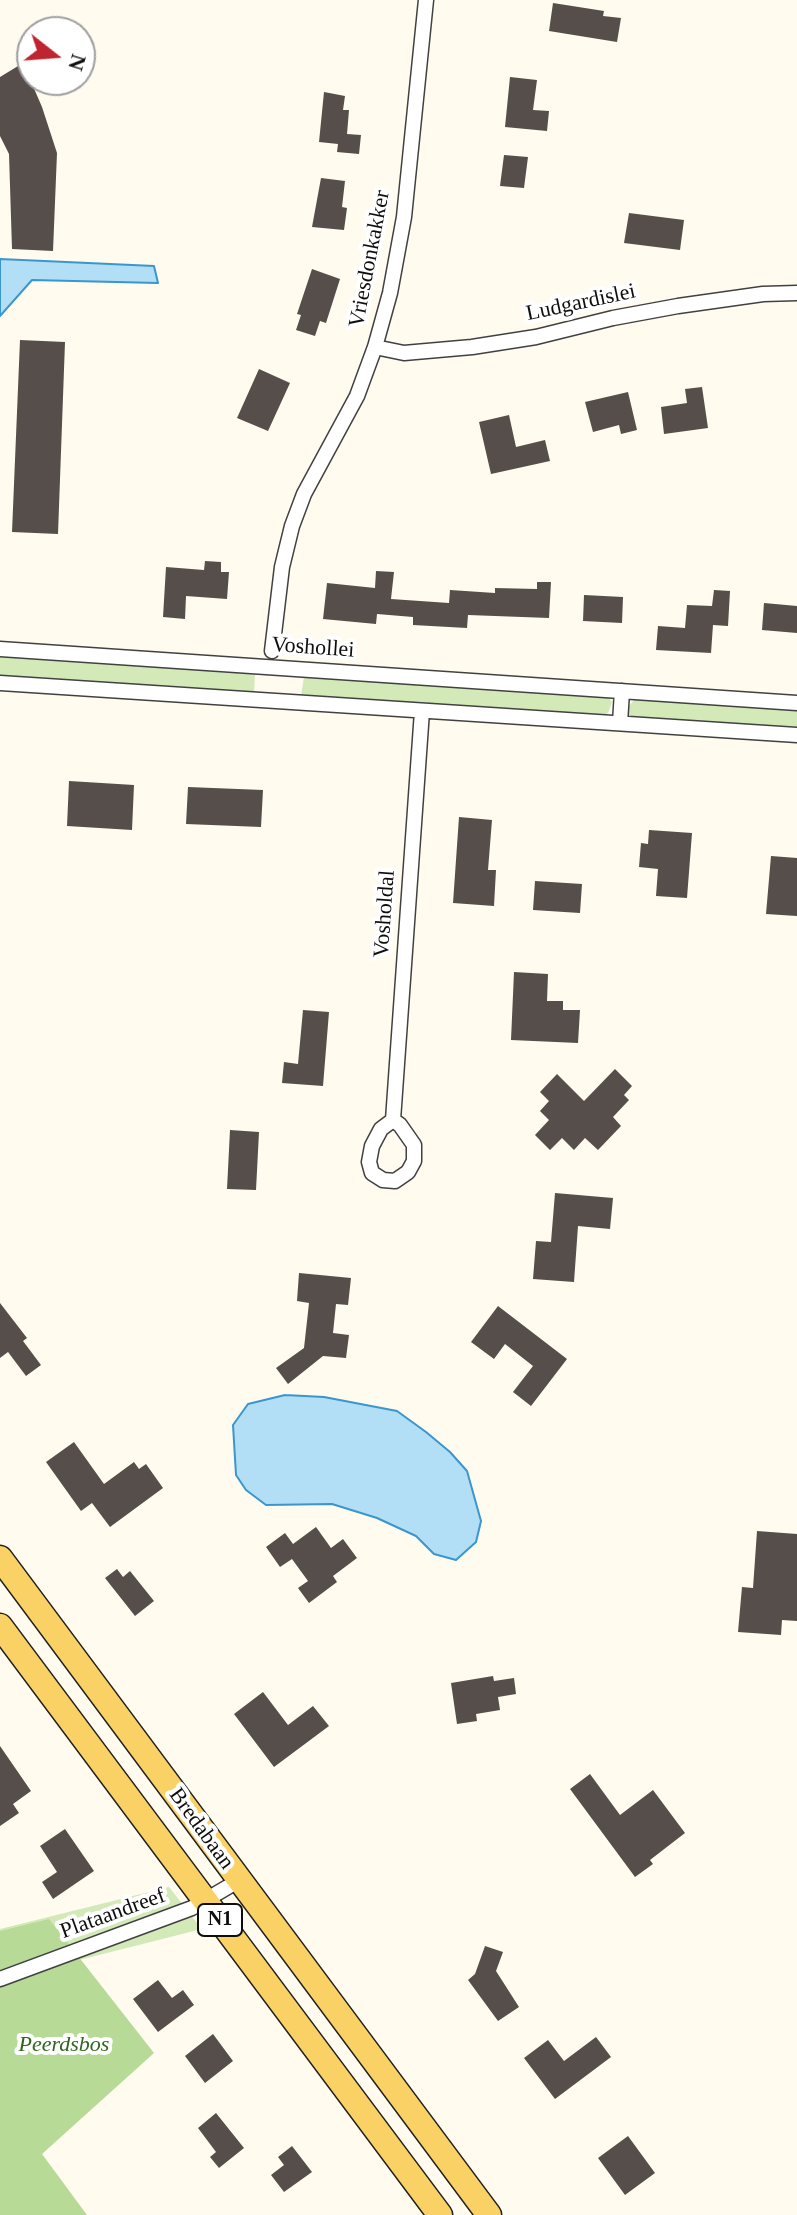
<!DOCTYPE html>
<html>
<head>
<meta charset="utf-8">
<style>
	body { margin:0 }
	#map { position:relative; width:797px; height:2215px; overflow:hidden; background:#fffbee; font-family:"Times New Roman",serif }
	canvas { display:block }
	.north { position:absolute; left:16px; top:16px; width:80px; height:80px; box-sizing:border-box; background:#fff; border:2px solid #9f9f9f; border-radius:50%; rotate:107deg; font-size:22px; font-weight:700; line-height:32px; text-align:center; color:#0e0e0e }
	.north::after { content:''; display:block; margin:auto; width:28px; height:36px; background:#be2530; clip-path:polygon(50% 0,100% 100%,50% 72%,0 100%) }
</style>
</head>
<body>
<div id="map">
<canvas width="797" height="2215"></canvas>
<div class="north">N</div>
</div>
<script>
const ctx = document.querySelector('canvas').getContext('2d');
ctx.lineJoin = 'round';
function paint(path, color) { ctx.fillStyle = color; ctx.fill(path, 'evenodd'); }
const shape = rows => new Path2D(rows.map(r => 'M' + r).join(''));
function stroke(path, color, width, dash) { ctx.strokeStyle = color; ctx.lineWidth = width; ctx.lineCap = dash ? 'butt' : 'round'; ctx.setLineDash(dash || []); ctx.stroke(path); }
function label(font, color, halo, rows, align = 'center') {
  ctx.font = font + ' "Times New Roman",serif'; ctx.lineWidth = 8; ctx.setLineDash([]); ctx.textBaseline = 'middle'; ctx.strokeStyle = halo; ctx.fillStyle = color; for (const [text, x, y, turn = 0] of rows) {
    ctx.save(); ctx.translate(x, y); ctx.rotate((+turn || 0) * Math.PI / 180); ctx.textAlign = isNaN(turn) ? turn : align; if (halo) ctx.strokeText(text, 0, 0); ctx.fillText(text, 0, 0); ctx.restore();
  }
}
paint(shape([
	[0,656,255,673,254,692,0,675],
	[304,677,608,697,612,702,608,713,603,716,301,696],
	[636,698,797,709,797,729,634,718,628,714,628,707],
	[169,1887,202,1929,0,1980,0,1929]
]), '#d3e9b8');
paint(shape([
	[49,1919,154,2053,42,2154,87,2215,0,2215,0,1931]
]), '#b7da97');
const water = shape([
	[0,259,154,266,158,283,32,280,0,316,0,259],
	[285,1395,324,1397,397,1411,426,1432,450,1452,467,1471,481,1521,476,1542,456,1560,434,1554,416,1536,377,1518,332,1504,266,1505,246,1490,236,1475,233,1425,248,1404,285,1395]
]);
paint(water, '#b3dff6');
stroke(water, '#3996ce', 2);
paint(shape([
	[553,3,604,11,603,16,621,18,617,42,549,31],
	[23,63,42,107,57,153,53,251,12,249,9,154,0,136,0,77],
	[510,77,537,80,533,110,549,111,547,131,505,127],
	[324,92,345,96,343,110,349,110,347,134,361,135,359,154,337,152,338,144,319,142],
	[504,155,528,157,524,188,500,186],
	[321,178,345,181,342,207,347,208,344,230,312,227],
	[629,213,684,220,680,250,624,243],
	[312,269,340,279,326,323,320,321,315,336,296,330,301,315,297,314],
	[20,340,65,342,58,534,12,532],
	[259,369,290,383,268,431,237,418],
	[702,387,708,428,664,434,661,407,687,403,685,389],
	[628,392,637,430,621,434,619,425,593,432,585,402],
	[509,415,516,447,545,440,550,461,491,474,479,422],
	[205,561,221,562,221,572,229,572,227,599,186,596,185,619,163,617,166,567,204,570],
	[376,571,394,572,391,599,449,603,450,590,495,593,495,588,537,589,537,582,551,582,549,618,468,615,467,628,413,625,413,617,377,614,376,624,323,619,327,583,375,588],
	[714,590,730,591,728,626,713,625,711,653,656,650,658,626,685,628,687,605,712,606],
	[584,595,623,597,622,623,583,621],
	[764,603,797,606,797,633,762,630],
	[69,781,134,785,132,830,67,826],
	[188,787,263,790,261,827,186,824],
	[459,817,492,820,488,870,496,870,494,906,453,903],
	[649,830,692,833,687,898,656,896,658,869,639,867,641,843,648,844],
	[771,856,797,858,797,916,766,914],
	[535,881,582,884,580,913,533,910],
	[514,972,548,974,547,1001,563,1001,563,1010,580,1010,578,1043,511,1040],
	[303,1010,329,1012,323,1086,282,1083,284,1062,298,1064],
	[615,1069,632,1086,624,1095,629,1100,613,1117,621,1126,598,1150,585,1138,574,1150,562,1138,550,1150,535,1135,549,1120,540,1111,549,1101,540,1092,557,1074,584,1101],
	[230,1130,259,1132,256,1190,227,1189],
	[555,1193,613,1198,610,1229,578,1226,574,1282,533,1279,536,1241,551,1242],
	[299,1273,351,1278,348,1305,336,1304,333,1333,349,1335,346,1358,323,1356,288,1384,276,1368,304,1348,309,1303,297,1301],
	[0,1303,27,1338,23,1341,41,1365,26,1376,8,1352,0,1358],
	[498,1306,567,1359,531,1406,513,1392,533,1366,505,1344,494,1359,471,1342],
	[74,1442,104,1484,134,1462,139,1469,146,1464,163,1488,110,1527,92,1503,81,1511,46,1462],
	[316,1527,331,1548,343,1539,357,1558,333,1576,337,1582,309,1603,298,1588,308,1581,292,1559,280,1567,266,1547,285,1533,293,1544],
	[757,1531,797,1534,797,1621,782,1620,781,1635,738,1632,742,1587,753,1588],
	[117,1569,123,1577,130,1571,154,1601,135,1616,105,1578],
	[493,1676,494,1681,514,1678,516,1694,498,1697,500,1710,476,1714,477,1721,457,1724,451,1683],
	[263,1692,288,1725,313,1706,329,1726,274,1767,234,1714],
	[0,1746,31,1791,13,1804,19,1813,0,1826],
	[590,1774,620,1815,653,1790,685,1833,650,1860,653,1864,635,1877,570,1789],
	[65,1829,94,1871,53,1899,42,1882,57,1872,40,1846],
	[485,1946,503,1952,496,1971,519,2007,498,2021,468,1980,475,1974],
	[158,1980,172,1998,183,1990,194,2005,158,2032,133,1999],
	[213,2034,233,2061,205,2083,185,2056],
	[596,2037,611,2057,555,2099,524,2058,548,2040,564,2061],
	[216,2113,244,2148,219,2168,210,2157,216,2152,198,2128],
	[628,2136,655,2173,625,2195,598,2158],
	[292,2146,312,2172,284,2192,271,2175,284,2165,278,2157]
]), '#564e4a');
const minor = shape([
	[375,347,404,353,472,347,536,337,613,318,678,306,763,294,797,293],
	[0,649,797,703],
	[272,651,282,567,292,526,304,494,357,396,375,347,390,293,404,217,426,0],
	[0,683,797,735],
	[620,723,622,691],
	[393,1120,422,711],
	[393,1120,400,1125,414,1145,414,1161,408,1172,395,1181,383,1180,372,1173,369,1162,372,1146,381,1129,393,1120],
	[0,1979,192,1908,238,1881]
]);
const primary = shape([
	[0,1558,489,2215],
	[0,1626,440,2215]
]);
stroke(minor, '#414141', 17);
stroke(primary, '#1f1f1f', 27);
stroke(minor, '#fff', 14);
stroke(primary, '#f9d164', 24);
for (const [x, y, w] of [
	[220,1920,44]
]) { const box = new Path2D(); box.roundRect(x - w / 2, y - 16, w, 32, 6); ctx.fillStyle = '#fff'; ctx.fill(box); stroke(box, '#0e0e0e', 2); }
label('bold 20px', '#0e0e0e', null, [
	["N1",220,1920]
]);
label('22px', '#0e0e0e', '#fff', [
	["Vriesdonkakker",370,259,-79],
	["Ludgardislei",581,303,-12],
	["Voshollei",313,648,4],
	["Vosholdal",385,914,-86],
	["Bredabaan",201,1829,54],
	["Plataandreef",113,1914,-20]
]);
label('italic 22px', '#2e661d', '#fff', [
	["Peerdsbos",64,2045]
]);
</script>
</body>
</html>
